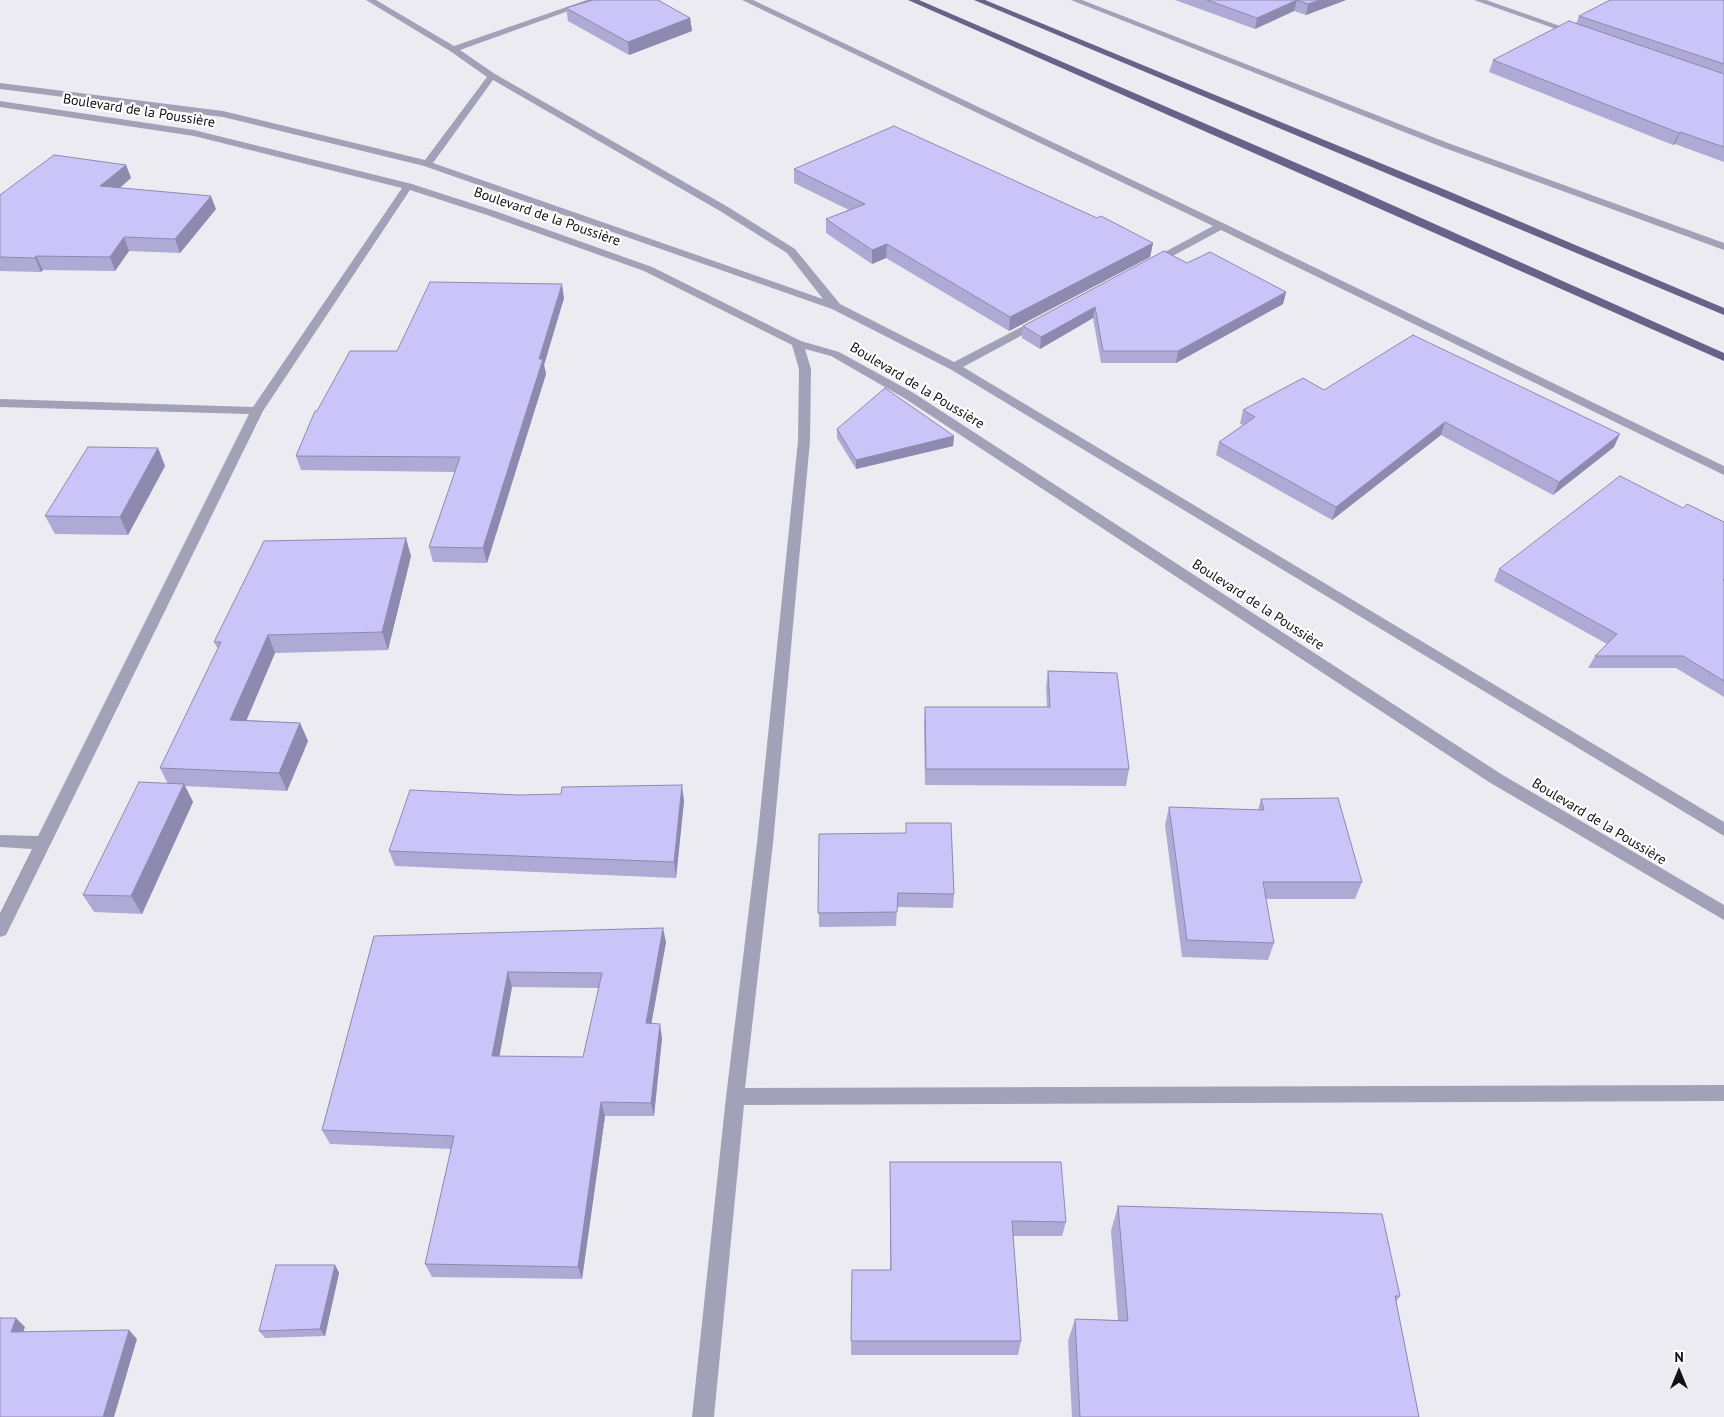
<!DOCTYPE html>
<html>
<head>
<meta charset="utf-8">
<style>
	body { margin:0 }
	#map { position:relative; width:1724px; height:1417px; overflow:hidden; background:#ecebf1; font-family:"PT Sans",sans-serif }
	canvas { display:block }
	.north { position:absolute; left:1654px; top:1347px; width:50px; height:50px; -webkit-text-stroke:4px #fff; paint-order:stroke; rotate:0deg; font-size:14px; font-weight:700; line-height:20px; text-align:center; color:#111113 }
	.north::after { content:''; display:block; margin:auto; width:18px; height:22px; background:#111113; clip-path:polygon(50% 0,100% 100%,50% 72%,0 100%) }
</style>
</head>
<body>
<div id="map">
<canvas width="1724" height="1417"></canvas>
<div class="north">N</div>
</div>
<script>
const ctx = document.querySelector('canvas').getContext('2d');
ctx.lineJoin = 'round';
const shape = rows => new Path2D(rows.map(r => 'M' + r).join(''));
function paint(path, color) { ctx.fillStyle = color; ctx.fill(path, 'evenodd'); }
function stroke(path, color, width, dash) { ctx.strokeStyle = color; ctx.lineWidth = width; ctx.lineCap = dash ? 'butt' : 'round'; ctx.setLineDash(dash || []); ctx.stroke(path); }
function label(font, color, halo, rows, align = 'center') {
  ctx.font = font + ' "PT Sans",sans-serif'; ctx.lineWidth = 4.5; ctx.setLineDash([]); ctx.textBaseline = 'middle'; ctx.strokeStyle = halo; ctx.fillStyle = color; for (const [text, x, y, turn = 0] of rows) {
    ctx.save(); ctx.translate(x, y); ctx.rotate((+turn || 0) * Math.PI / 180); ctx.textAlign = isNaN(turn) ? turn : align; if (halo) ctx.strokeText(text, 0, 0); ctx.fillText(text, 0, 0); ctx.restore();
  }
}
paint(shape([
	[366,0,376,0,454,46,587,0,599,0,460,50,495,74,728,207,795,249,840,304,954,362,1035,320,1043,320,1045,322,1043,324,963,367,1724,822,1724,836,950,369,832,309,424,166,223,117,0,89,0,83,223,111,425,160,487,77,450,51,366,0],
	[493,80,720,211,787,253,823,299,433,163,493,80],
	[742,0,753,0,1225,224,1724,466,1724,475,1221,230,1156,265,1148,265,1147,263,1148,261,1213,226,742,0],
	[1071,0,1082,0,1448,143,1724,243,1724,250,1442,147,1071,0],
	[1474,0,1486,0,1580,33,1573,35,1474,0],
	[0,101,194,130,412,184,495,211,652,267,801,341,839,352,912,392,1501,774,1724,905,1724,920,1489,782,904,398,831,356,805,349,811,369,810,441,773,843,745,1088,1724,1085,1724,1101,744,1105,714,1417,692,1417,726,1097,757,843,798,441,799,369,792,345,644,271,487,215,410,190,263,411,6,935,0,937,0,913,32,849,0,847,0,835,38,836,249,414,0,407,0,399,253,407,402,188,194,136,0,107,0,101]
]), '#a3a1b7');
paint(shape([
	[908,0,919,0,1345,184,1724,353,1724,361,908,0],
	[974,0,985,0,1448,191,1724,308,1724,315,974,0]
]), '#686289');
paint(shape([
	[1175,0,1346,0,1306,15,1294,11,1255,29],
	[1724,0,1724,162,1675,144,1673,145,1489,72,1493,60,1576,24,1579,16],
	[566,8,690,18,692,31,629,55,568,21],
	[126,165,131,178,120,188,216,209,180,253,129,251,115,271,43,270,41,272,0,271,0,195],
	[794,169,1097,218,1153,243,1150,257,1009,331,886,258,872,264,826,233,826,219,849,210,794,183],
	[1187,263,1286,292,1283,304,1176,363,1101,363,1093,318,1040,349,1022,338,1023,326],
	[564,298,544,365,546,374,487,563,433,562,429,547,455,472,301,470,296,456,317,411,397,351],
	[1324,390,1614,447,1553,495,1441,435,1332,520,1216,455,1219,442,1243,425,1240,424,1243,410],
	[837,429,954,436,953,446,856,469,837,438],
	[158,448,165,466,128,535,55,534,45,516],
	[1683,508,1724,522,1724,697,1676,668,1588,668,1595,656,1607,644,1494,581,1499,569],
	[411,556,388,650,275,653,246,720,300,723,308,741,287,791,185,786,193,802,142,914,94,912,83,895,168,784,160,768,218,649,214,642],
	[1048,671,1129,769,1126,786,925,785,924,723,925,707,1047,707,1046,687],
	[518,795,684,801,676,878,395,866,389,851],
	[1261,799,1362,882,1355,899,1266,899,1274,943,1268,960,1182,957,1165,825,1169,807,1258,810],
	[819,834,954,894,953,908,897,907,896,926,819,927],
	[374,936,666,942,651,1023,662,1038,654,1116,605,1116,582,1279,432,1277,425,1264,451,1149,330,1144,322,1130],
	[512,987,599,988,583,1057,499,1056],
	[890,1162,1066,1222,1062,1236,1013,1236,1021,1341,1018,1355,851,1355,852,1270,890,1270],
	[1118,1206,1400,1296,1396,1302,1419,1417,1072,1417,1068,1341,1075,1319,1118,1320,1111,1231],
	[335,1265,339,1273,325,1336,265,1338,259,1331]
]), '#afa9d6');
paint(shape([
	[1297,0,1294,11,1255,29,1257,18],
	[1320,0,1346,0,1306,15,1308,4],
	[690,18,692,31,629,55,628,42],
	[1680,132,1675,144,1673,145,1679,133],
	[126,165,131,178,105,200,100,186],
	[211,196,216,209,180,253,175,239],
	[124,237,129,251,115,271,110,257],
	[1153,243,1150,257,1009,331,1010,317],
	[887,244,886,258,872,264,872,250],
	[36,256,43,270,41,272,35,258],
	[562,284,564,298,544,365,546,374,487,563,483,548],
	[1286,292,1283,304,1176,363,1178,351],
	[1095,307,1093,318,1040,349,1041,337],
	[1445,422,1441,435,1332,520,1336,507],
	[1620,434,1614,447,1553,495,1559,482],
	[954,436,953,446,856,469,856,460],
	[158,448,165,466,128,535,120,517],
	[406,538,411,556,388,650,382,632],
	[268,635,275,653,239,738,230,720],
	[300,723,308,741,287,791,279,773],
	[184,784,193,802,142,914,131,896],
	[682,785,684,801,676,878,674,862],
	[663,928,666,942,649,1037,646,1023],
	[508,972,512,987,497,1070,492,1056],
	[660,1024,662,1038,654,1116,651,1103],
	[601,1102,605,1116,582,1279,578,1267],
	[335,1265,339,1273,325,1336,320,1329],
	[16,1318,25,1327,20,1341,11,1332],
	[129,1330,137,1339,114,1417,103,1417]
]), '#8e89ae');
const building = shape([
	[593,0,658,0,690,18,628,42,566,8,593,0],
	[1207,0,1320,0,1308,4,1297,0,1257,18,1207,0],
	[1610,0,1724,0,1724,64,1579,16,1610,0],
	[1569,21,1724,74,1724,147,1680,132,1679,133,1493,60,1569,21],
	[894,126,1097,218,1101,216,1153,243,1010,317,887,244,872,250,826,219,865,204,794,169,894,126],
	[54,155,126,165,100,186,211,196,175,239,124,237,110,257,36,256,35,258,0,257,0,195,54,155],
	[1164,251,1187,263,1210,252,1286,292,1178,351,1103,351,1095,307,1041,337,1023,326,1164,251],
	[430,282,562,284,539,359,543,359,483,548,429,547,460,457,296,456,315,411,317,411,350,351,397,351,430,282],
	[1413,335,1620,434,1559,482,1445,422,1336,507,1219,442,1255,417,1243,410,1303,378,1324,390,1413,335],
	[885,388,954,436,856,460,837,429,885,388],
	[88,447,158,448,120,517,45,516,88,447],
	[1620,476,1683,508,1687,504,1724,522,1724,579,1723,580,1724,581,1724,681,1683,656,1595,656,1617,634,1499,569,1620,476],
	[406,538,382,632,268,635,230,720,300,723,279,773,160,768,221,642,214,642,264,541,406,538],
	[1048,671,1117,673,1129,769,926,769,925,707,1050,707,1048,671],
	[139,782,184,784,131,896,83,895,139,782],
	[682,785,674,862,389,851,410,790,518,795,561,794,562,787,682,785],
	[1338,798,1362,882,1263,882,1274,943,1187,940,1169,807,1264,810,1261,799,1338,798],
	[906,823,951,823,954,894,898,893,897,912,818,913,819,834,906,833,906,823],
	[663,928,646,1023,660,1024,651,1103,601,1102,578,1267,425,1264,454,1136,322,1130,374,936,663,928],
	[508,972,602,973,583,1057,492,1056,508,972],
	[890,1162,1061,1162,1066,1222,1012,1221,1021,1341,851,1341,852,1270,891,1270,890,1162],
	[1118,1206,1382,1214,1400,1296,1395,1296,1419,1417,1080,1417,1075,1319,1128,1321,1118,1206],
	[276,1265,335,1265,320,1329,259,1331,276,1265],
	[0,1318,16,1318,11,1332,129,1330,103,1417,0,1417,0,1318]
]);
paint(building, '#cbc4f9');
stroke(building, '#8e89ae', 1);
label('14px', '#111113', '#fff', [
	["Boulevard de la Poussière",139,111,9],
	["Boulevard de la Poussière",547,217,19],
	["Boulevard de la Poussière",917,386,31],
	["Boulevard de la Poussière",1258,605,33],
	["Boulevard de la Poussière",1599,822,31]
]);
</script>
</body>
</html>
